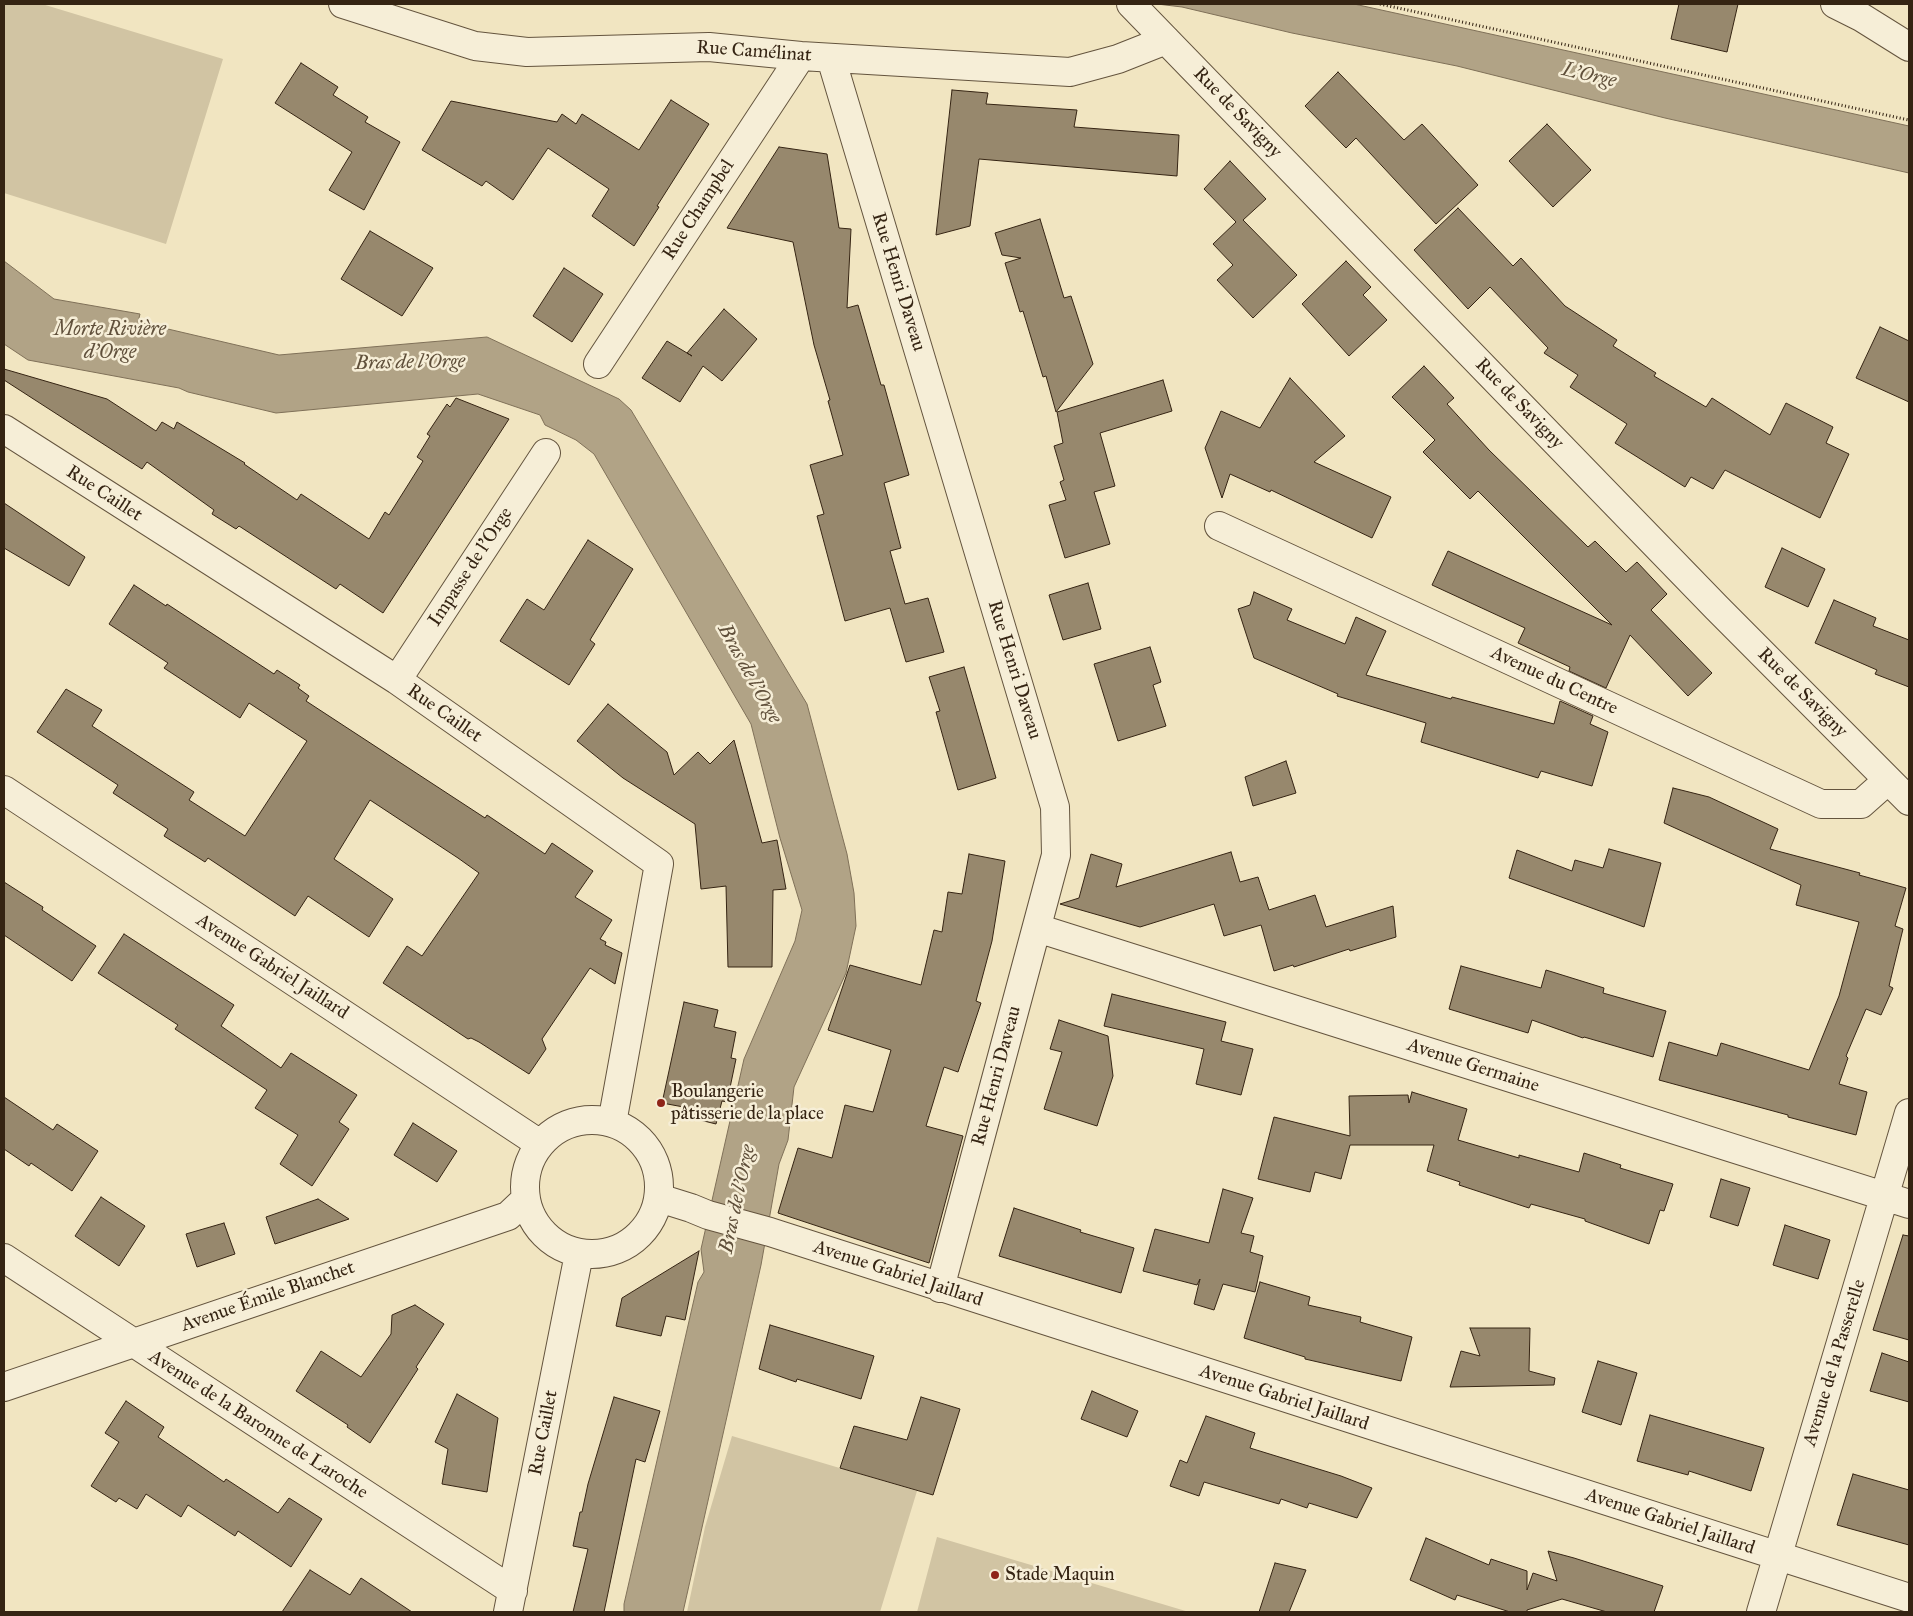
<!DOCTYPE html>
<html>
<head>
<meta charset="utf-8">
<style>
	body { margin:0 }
	#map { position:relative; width:1913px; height:1616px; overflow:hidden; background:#f1e5c1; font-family:"IM FELL Great Primer",serif }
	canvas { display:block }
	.frame { position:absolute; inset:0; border:5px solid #352413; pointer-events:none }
</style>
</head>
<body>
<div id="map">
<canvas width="1913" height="1616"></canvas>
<div class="frame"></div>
</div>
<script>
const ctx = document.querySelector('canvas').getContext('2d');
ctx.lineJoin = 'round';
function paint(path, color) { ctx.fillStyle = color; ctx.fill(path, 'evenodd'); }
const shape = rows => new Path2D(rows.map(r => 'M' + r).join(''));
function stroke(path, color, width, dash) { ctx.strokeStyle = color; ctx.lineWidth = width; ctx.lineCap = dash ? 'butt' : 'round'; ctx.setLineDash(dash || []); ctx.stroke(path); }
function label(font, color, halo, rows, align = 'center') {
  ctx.font = font + ' "IM FELL Great Primer",serif'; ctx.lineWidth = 5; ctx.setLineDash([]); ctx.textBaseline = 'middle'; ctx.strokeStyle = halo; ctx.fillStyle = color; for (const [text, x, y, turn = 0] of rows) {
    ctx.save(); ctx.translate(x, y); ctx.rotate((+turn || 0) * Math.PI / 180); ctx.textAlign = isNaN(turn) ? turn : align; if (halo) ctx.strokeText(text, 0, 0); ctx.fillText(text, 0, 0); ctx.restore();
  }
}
paint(shape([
	[4,4,42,4,223,59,166,244,4,193],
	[732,1436,917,1491,880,1612,687,1612,705,1527],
	[937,1537,1189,1612,917,1612]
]), '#d1c4a3');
const water = shape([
	[1157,4,1354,4,1909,126,1909,173,1665,118,1457,66,1292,33,1182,7,1157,4],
	[4,261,54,299,140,314,138,322,279,355,487,337,619,399,631,410,807,704,847,854,854,893,856,926,846,973,794,1087,788,1140,779,1164,761,1265,683,1612,624,1612,624,1604,698,1282,704,1272,701,1249,744,1059,795,941,802,910,780,838,751,724,594,454,576,440,545,425,540,415,478,394,276,413,188,392,179,388,28,360,4,344,4,261]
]);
paint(water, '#b1a386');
stroke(water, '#7f7058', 1);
const building = shape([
	[1679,4,1738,4,1727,52,1671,39,1679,4],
	[301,63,338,87,333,95,368,117,365,122,400,142,364,210,329,190,352,152,275,103,301,63],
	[1338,72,1404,140,1422,124,1478,185,1436,224,1356,138,1346,148,1305,106,1338,72],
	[952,90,988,93,986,104,1077,110,1074,127,1179,135,1177,176,979,159,970,226,936,235,952,90],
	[671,100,709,124,657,206,659,207,634,246,592,216,609,189,548,148,513,200,486,181,482,186,422,150,451,101,557,122,562,114,576,124,582,114,639,150,671,100],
	[1547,124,1591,170,1553,207,1509,161,1547,124],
	[779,147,827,154,839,228,851,229,847,308,858,305,881,385,884,385,909,475,884,483,901,548,890,551,905,604,928,598,944,652,906,662,890,608,845,621,817,516,824,514,810,465,843,455,828,401,830,400,814,345,793,242,727,228,779,147],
	[1230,161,1266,199,1243,220,1297,275,1253,318,1217,280,1233,265,1213,244,1236,222,1204,189,1230,161],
	[1458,208,1513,266,1521,258,1565,306,1617,340,1613,346,1656,373,1654,376,1706,407,1712,398,1770,435,1786,403,1833,427,1826,443,1849,454,1820,518,1725,470,1713,489,1691,477,1685,487,1615,443,1627,424,1570,387,1578,375,1544,353,1548,348,1490,287,1468,309,1414,250,1458,208],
	[1040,219,1064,298,1071,296,1093,364,1056,412,1046,376,1043,377,1023,311,1020,312,1005,263,1021,258,1002,255,995,233,1040,219],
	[370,231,433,268,402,316,341,279,370,231],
	[1346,261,1371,287,1363,295,1387,320,1349,356,1302,304,1346,261],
	[564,268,603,294,572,342,533,316,564,268],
	[724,309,757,339,722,381,703,366,680,402,642,378,667,341,692,356,687,353,724,309],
	[1880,327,1909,341,1909,402,1856,378,1880,327],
	[1424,366,1454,398,1447,404,1489,450,1588,547,1595,541,1626,572,1637,562,1667,594,1651,610,1712,673,1688,696,1630,635,1606,688,1569,671,1570,667,1518,643,1525,628,1432,585,1448,551,1612,625,1478,491,1470,499,1423,452,1435,440,1392,397,1424,366],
	[4,369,107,399,156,431,162,422,174,429,177,422,245,463,244,464,297,500,301,494,369,539,385,512,389,515,423,461,417,457,430,436,427,434,447,404,450,407,456,398,509,419,383,613,340,584,336,589,239,526,236,529,212,514,214,510,147,462,142,469,4,380,4,369],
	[1290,378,1345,436,1314,462,1391,497,1372,538,1271,490,1270,492,1230,474,1222,498,1205,448,1221,411,1260,428,1290,378],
	[1163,380,1172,411,1100,433,1115,486,1094,492,1110,544,1065,558,1049,505,1066,500,1060,482,1064,480,1054,446,1063,443,1057,412,1163,380],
	[4,503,85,557,69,586,4,548,4,503],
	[588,540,633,569,590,640,595,644,569,685,500,641,527,599,544,610,588,540],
	[1782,548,1825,569,1808,607,1765,587,1782,548],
	[1088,583,1101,629,1063,640,1049,595,1088,583],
	[134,585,166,606,167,604,274,674,277,670,300,685,298,688,309,696,306,701,485,818,487,815,545,854,552,843,593,871,575,897,612,920,600,939,606,942,605,945,622,953,615,984,590,968,542,1039,546,1049,529,1074,479,1042,471,1038,468,1039,383,983,407,946,422,956,479,873,458,858,370,800,334,859,393,899,369,937,308,896,295,916,208,858,205,862,164,836,168,829,113,793,118,785,37,732,66,689,102,710,92,726,194,792,189,800,245,836,307,741,249,703,240,718,164,668,168,663,109,624,134,585],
	[1254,592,1292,609,1287,620,1345,644,1356,617,1386,631,1366,675,1451,699,1452,697,1554,724,1560,701,1593,716,1590,724,1608,732,1592,786,1541,771,1538,778,1421,742,1426,723,1337,696,1338,694,1254,658,1238,609,1250,605,1254,592],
	[1834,600,1876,618,1873,626,1909,640,1909,687,1875,674,1877,670,1815,643,1834,600],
	[1150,647,1161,682,1153,685,1166,726,1118,741,1094,664,1150,647],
	[964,667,996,778,958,790,936,712,940,711,929,677,964,667],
	[608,704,667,752,674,775,698,752,710,764,734,740,762,843,777,840,786,889,773,890,772,967,728,967,726,886,701,889,695,824,623,778,577,741,608,704],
	[1286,761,1296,793,1253,806,1245,777,1286,761],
	[1673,788,1709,797,1778,829,1770,849,1860,873,1859,875,1906,888,1895,926,1903,929,1889,986,1893,988,1881,1015,1866,1009,1846,1056,1848,1058,1839,1084,1867,1092,1856,1135,1788,1117,1788,1115,1659,1080,1669,1042,1717,1056,1721,1043,1809,1070,1839,996,1859,922,1796,905,1801,885,1664,823,1673,788],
	[1609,849,1661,863,1644,927,1509,878,1517,850,1572,871,1575,860,1603,868,1609,849],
	[1231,852,1240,882,1258,877,1269,910,1315,895,1326,927,1393,906,1396,937,1350,951,1349,949,1294,967,1293,965,1274,971,1261,925,1224,936,1214,904,1140,927,1060,904,1079,898,1091,854,1122,864,1116,887,1231,852],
	[969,854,1005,861,992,941,976,1001,981,1003,958,1072,944,1067,926,1126,963,1136,929,1263,778,1213,798,1148,832,1158,845,1105,873,1112,891,1050,828,1030,850,965,921,985,934,930,942,932,948,892,962,894,969,854],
	[4,882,43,907,42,910,96,946,72,981,4,935,4,882],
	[124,934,234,1005,221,1026,281,1068,291,1053,357,1095,339,1122,349,1129,312,1186,280,1164,298,1135,255,1108,267,1090,175,1029,178,1025,98,973,124,934],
	[1461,966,1541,988,1546,970,1604,988,1603,993,1666,1011,1653,1057,1584,1037,1583,1038,1532,1020,1528,1033,1449,1009,1461,966],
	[1112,994,1226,1022,1221,1041,1253,1049,1241,1095,1196,1084,1204,1049,1104,1026,1112,994],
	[684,1002,718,1010,714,1027,736,1032,731,1058,736,1059,727,1102,722,1101,716,1124,692,1118,689,1108,662,1103,684,1002],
	[1059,1020,1108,1036,1113,1076,1097,1126,1044,1109,1062,1052,1050,1049,1059,1020],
	[1412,1092,1467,1109,1458,1140,1519,1158,1519,1155,1579,1172,1584,1153,1621,1165,1620,1168,1673,1184,1664,1211,1660,1210,1649,1244,1585,1221,1585,1219,1531,1204,1529,1208,1459,1185,1460,1182,1427,1171,1434,1145,1350,1145,1341,1179,1315,1172,1310,1192,1258,1179,1274,1117,1350,1136,1349,1096,1408,1095,1409,1103,1412,1092],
	[4,1097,53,1130,57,1124,98,1151,72,1191,31,1163,29,1166,4,1149,4,1097],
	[413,1123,457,1151,437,1182,394,1155,413,1123],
	[1721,1179,1750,1188,1738,1226,1710,1217,1721,1179],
	[1223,1189,1253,1198,1241,1233,1254,1236,1250,1252,1263,1256,1255,1292,1223,1284,1214,1310,1194,1304,1200,1279,1197,1285,1143,1271,1155,1229,1209,1243,1223,1189],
	[101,1197,145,1226,119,1266,75,1236,101,1197],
	[318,1199,349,1219,275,1244,266,1217,318,1199],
	[1014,1208,1081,1230,1080,1232,1134,1248,1121,1293,999,1256,1014,1208],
	[224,1223,235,1254,197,1267,186,1234,224,1223],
	[1785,1225,1830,1240,1818,1279,1773,1265,1785,1225],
	[1903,1235,1909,1236,1909,1340,1873,1330,1903,1235],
	[699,1251,685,1320,666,1316,661,1336,616,1326,622,1298,699,1251],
	[1260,1282,1310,1297,1308,1305,1361,1317,1360,1322,1412,1337,1401,1381,1305,1359,1305,1357,1244,1338,1260,1282],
	[415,1305,444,1324,416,1367,418,1369,370,1443,347,1427,348,1425,296,1391,321,1351,361,1377,391,1334,392,1315,415,1305],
	[770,1325,874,1356,861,1399,797,1379,796,1382,759,1369,770,1325],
	[1470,1328,1530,1328,1529,1371,1555,1378,1554,1385,1450,1387,1461,1351,1480,1356,1470,1328],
	[1882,1353,1909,1362,1909,1402,1870,1391,1882,1353],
	[1598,1361,1637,1373,1621,1425,1582,1412,1598,1361],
	[1092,1391,1138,1411,1127,1437,1081,1419,1092,1391],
	[457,1394,498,1418,487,1492,442,1484,448,1449,435,1442,457,1394],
	[614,1397,660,1411,645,1462,636,1459,604,1612,573,1612,588,1549,573,1546,580,1512,582,1512,588,1484,614,1397],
	[921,1397,960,1409,933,1495,840,1468,854,1426,907,1440,921,1397],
	[126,1401,164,1427,158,1437,224,1482,226,1479,278,1513,289,1498,322,1519,291,1567,238,1531,235,1536,188,1505,181,1517,146,1494,137,1509,119,1498,116,1502,91,1486,119,1442,105,1433,126,1401],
	[1650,1415,1764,1448,1751,1491,1689,1471,1688,1475,1637,1461,1650,1415],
	[1206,1416,1255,1433,1250,1448,1341,1476,1372,1488,1357,1518,1309,1503,1307,1508,1281,1499,1279,1504,1204,1482,1199,1496,1170,1486,1180,1460,1187,1463,1206,1416],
	[1853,1474,1909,1490,1909,1545,1837,1525,1853,1474],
	[1426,1538,1489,1565,1491,1559,1527,1571,1527,1590,1533,1573,1557,1581,1548,1551,1574,1558,1663,1586,1654,1612,1607,1612,1562,1599,1527,1610,1527,1612,1510,1612,1457,1595,1455,1600,1410,1580,1426,1538],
	[1275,1563,1306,1570,1289,1612,1259,1612,1275,1563],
	[310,1570,350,1595,361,1578,412,1612,282,1612,310,1570]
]);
paint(building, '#97886d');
stroke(building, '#352413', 1);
const minor = shape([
	[343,4,475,46,527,52,709,47,801,56,1070,72,1118,59,1166,40],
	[1131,4,1717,608,1909,801],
	[1835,4,1861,17,1909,47],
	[831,58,1055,807,1056,855,940,1288],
	[598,364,801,56],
	[4,429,397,680,659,864,612,1123],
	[1219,526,1821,804,1861,804,1888,780],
	[397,680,546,453],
	[4,790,540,1144],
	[1037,928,1909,1204],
	'525 1187a67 67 0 1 1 134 0a67 67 0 1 1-134 0Z',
	[659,1198,691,1208,708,1215,770,1232,1909,1598],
	[4,1258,513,1591],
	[4,1387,508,1216,526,1199],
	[508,1612,579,1254],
	[1761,1612,1909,1113]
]);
stroke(minor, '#64543e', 30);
stroke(shape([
	[1380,4,1909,120]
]), '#352413', 3, [1, 2.5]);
stroke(minor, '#f6eed7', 28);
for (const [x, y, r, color] of [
	[661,1103,5,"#8f2418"],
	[995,1575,5,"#8f2418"]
]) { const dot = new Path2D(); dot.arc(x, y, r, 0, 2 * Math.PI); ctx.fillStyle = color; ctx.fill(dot); stroke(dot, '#f6eed7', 2); }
label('19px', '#352413', '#f6eed7', [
	["Rue Camélinat",754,52,4],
	["Rue de Savigny",1237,113,46],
	["Rue Champbel",699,210,-57],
	["Rue Henri Daveau",898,282,73],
	["Rue de Savigny",1519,404,46],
	["Rue Caillet",104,494,33],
	["Impasse de l'Orge",471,567,-57],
	["Rue Henri Daveau",1014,670,73],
	["Avenue du Centre",1554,681,25],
	["Rue de Savigny",1802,693,45],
	["Rue Caillet",444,714,35],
	["Avenue Gabriel Jaillard",272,967,33],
	["Avenue Germaine",1473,1066,18],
	["Rue Henri Daveau",997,1076,-75],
	["Avenue Gabriel Jaillard",898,1274,18],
	["Avenue Émile Blanchet",268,1297,-19],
	["Avenue de la Passerelle",1835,1363,-73],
	["Avenue Gabriel Jaillard",1284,1398,18],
	["Avenue de la Baronne de Laroche",258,1425,33],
	["Rue Caillet",544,1433,-79],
	["Avenue Gabriel Jaillard",1670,1522,18]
]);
label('19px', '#352413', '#f6eed7', [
	["Boulangerie",671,1092],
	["pâtisserie de la place",671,1114],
	["Stade Maquin",1005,1575]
], 'left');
label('italic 20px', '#60503b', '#f6eed7', [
	["L'Orge",1589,76,13],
	["Morte Rivière",110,330],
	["d'Orge",110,353],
	["Bras de l'Orge",410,363,-1],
	["Bras de l'Orge",749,674,61],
	["Bras de l'Orge",738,1199,-78]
]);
</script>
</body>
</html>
